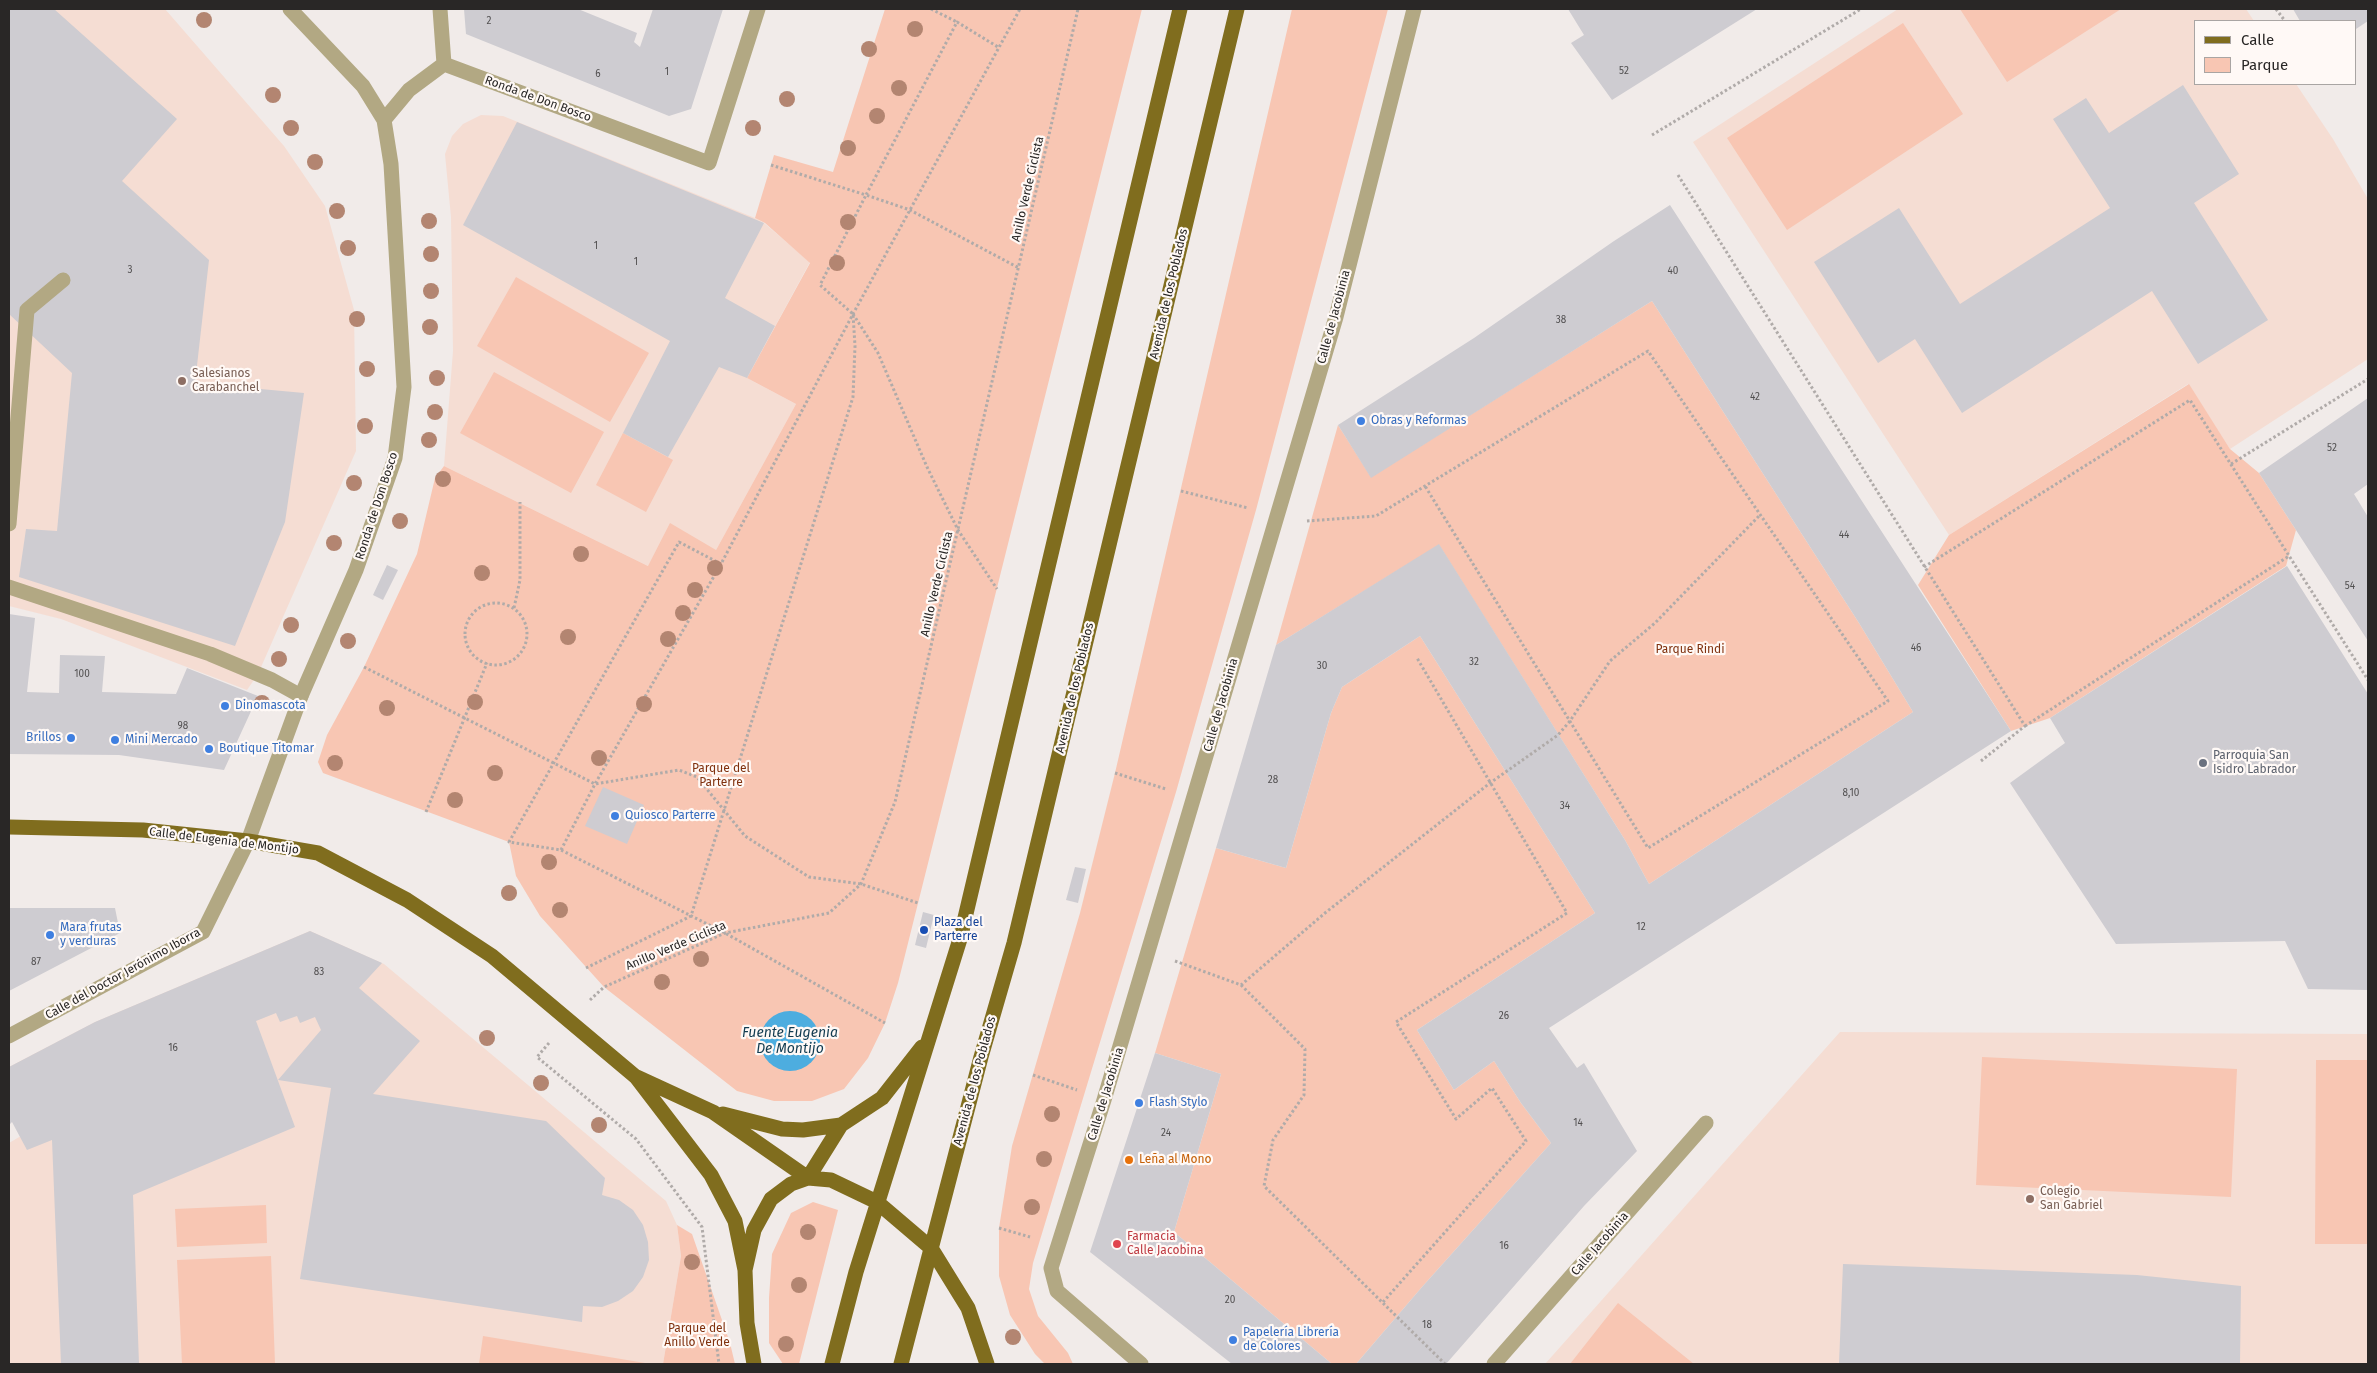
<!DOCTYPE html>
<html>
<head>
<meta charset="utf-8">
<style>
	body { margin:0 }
	#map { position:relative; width:2377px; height:1373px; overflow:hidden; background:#f1ebe9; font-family:"Fira Sans",sans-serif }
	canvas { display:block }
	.frame { position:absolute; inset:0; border:10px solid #292726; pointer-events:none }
	.legend { position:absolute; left:2194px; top:20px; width:162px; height:65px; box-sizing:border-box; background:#fff9f6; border:1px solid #a9a5a3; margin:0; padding:6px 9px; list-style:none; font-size:15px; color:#292726 }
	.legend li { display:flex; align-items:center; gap:10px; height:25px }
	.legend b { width:25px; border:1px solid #a9a5a3 }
</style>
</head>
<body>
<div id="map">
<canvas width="2377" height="1373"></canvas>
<div class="frame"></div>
<ul class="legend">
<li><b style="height:6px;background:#806d1e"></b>Calle</li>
<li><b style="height:14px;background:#f8c6b3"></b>Parque</li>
</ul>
</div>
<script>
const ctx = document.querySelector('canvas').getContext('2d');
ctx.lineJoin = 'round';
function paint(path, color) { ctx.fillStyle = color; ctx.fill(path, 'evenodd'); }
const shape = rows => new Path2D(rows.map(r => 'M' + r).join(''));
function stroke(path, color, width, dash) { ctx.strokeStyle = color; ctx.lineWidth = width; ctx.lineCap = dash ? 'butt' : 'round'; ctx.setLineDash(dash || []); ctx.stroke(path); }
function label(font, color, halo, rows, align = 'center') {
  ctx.font = font + ' "Fira Sans",sans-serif'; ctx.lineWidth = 4.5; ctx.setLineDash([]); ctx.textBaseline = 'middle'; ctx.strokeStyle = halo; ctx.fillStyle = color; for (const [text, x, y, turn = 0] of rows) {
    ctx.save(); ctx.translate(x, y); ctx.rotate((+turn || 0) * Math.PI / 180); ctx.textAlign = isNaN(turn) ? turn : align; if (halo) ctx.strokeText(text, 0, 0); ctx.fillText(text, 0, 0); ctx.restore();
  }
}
paint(shape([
	[9,9,165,9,284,146,325,206,354,310,356,451,258,674,247,690,61,619,9,606],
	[1898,9,2246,9,2254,21,2196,21,2196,84,2296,84,2333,139,2368,199,2368,359,2230,449,2188,384,1949,535,1693,142],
	[481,115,503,116,755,218,764,223,810,262,747,378,796,404,716,550,648,566,444,466,453,351,451,217,445,154,452,136,463,124],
	[310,931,384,964,666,1201,677,1225,681,1256,663,1364,9,1364,9,1143,21,1136,9,1116,9,1067,95,1022],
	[1840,1032,2368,1034,2368,1364,1545,1364]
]), '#f5ddd3');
paint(shape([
	[885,9,1142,9,898,983,885,1023,868,1058,844,1089,812,1101,774,1101,737,1091,604,987,540,916,516,876,509,842,323,773,318,762,327,735,364,667,417,554,435,478,444,466,648,566,670,523,716,550,796,404,747,378,810,263,765,223,755,218,774,155,833,172],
	[1292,9,1388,9,1256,510,1176,792,1033,1263,1029,1289,1038,1316,1068,1353,1073,1364,1045,1364,1035,1354,1010,1315,999,1276,999,1228,1012,1146,1080,913,1115,773],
	[1960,9,2121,9,2007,82],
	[1903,23,1963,114,1787,230,1727,138],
	[516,277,649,353,610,422,477,346],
	[1652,301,1859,623,1913,712,1649,884,1625,840,1439,545,1276,645,1338,425,1371,477],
	[494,372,604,432,571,493,460,433],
	[2189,384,2230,449,2259,473,2296,530,2286,566,2050,718,2011,731,1918,585,1949,535],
	[623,433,673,460,646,512,596,485],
	[1420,636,1595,913,1417,1030,1454,1090,1494,1061,1521,1103,1551,1143,1422,1287,1356,1364,1332,1364,1174,1232,1221,1074,1155,1053,1216,848,1286,868,1331,713,1342,687],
	[1982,1057,2237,1069,2231,1197,1976,1185],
	[2316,1060,2368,1060,2368,1244,2315,1244],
	[813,1202,838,1210,799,1364,783,1364,769,1343,769,1298,772,1254,791,1213],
	[266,1205,267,1243,177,1247,175,1209],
	[677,1225,692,1234,730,1343,735,1364,663,1364,681,1256],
	[271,1256,275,1364,182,1364,177,1260],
	[1618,1303,1694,1364,1570,1364],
	[483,1336,645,1363,645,1364,479,1364]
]), '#f8c6b3');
paint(shape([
	'760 1041a30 30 0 1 1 60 0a30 30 0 1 1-60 0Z'
]), '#4daddf');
paint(shape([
	[9,9,54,9,177,119,122,181,209,260,195,383,304,393,285,522,235,646,19,577,26,529,57,531,72,373,9,314],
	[464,9,578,9,637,33,634,42,640,47,653,9,723,9,691,109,669,116,466,34],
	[1568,9,1757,9,1612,100,1571,43,1584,35],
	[2293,9,2368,9,2368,21,2356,29,2356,21,2300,21],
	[2183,85,2239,174,2194,203,2268,320,2198,364,2152,291,1962,413,1915,339,1878,363,1814,262,1899,208,1960,304,2110,208,2053,119,2086,98,2109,133],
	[517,122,764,223,725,298,775,326,747,378,719,367,668,457,623,433,670,341,463,225],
	[1670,205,2011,731,1549,1028,1577,1068,1584,1063,1637,1151,1584,1206,1446,1364,1356,1364,1422,1287,1551,1143,1521,1103,1494,1061,1454,1090,1417,1030,1595,913,1420,636,1342,687,1331,713,1286,868,1216,848,1276,645,1439,544,1625,840,1649,884,1913,712,1859,623,1652,301,1371,478,1338,425,1474,338,1614,241],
	[2368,398,2368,484,2354,494,2368,517,2368,641,2259,473],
	[387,565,398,570,383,600,373,595],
	[2287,566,2368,694,2368,990,2308,989,2285,941,2116,944,2010,783,2065,743,2050,718],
	[9,614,35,618,27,692,59,693,60,655,105,656,102,692,176,694,187,668,258,696,224,770,119,755,9,754],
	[603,787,644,805,627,844,585,826],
	[1075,867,1086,869,1078,903,1066,900],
	[9,908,115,908,120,933,9,991],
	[923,912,934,915,926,948,915,945],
	[310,931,382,963,359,988,420,1041,373,1094,546,1121,605,1178,602,1195,619,1200,633,1210,643,1225,648,1242,649,1260,643,1277,633,1291,618,1301,602,1307,583,1306,582,1322,300,1279,331,1088,278,1080,321,1030,315,1017,300,1023,297,1016,280,1022,276,1013,256,1021,295,1127,133,1195,139,1364,61,1364,52,1140,27,1150,12,1122,9,1125,9,1067,95,1022],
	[1155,1053,1221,1074,1174,1232,1332,1364,1232,1364,1090,1252],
	[1843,1264,2137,1275,2241,1286,2240,1364,1839,1364]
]), '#ceccd1');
stroke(shape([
	[931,9,957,22],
	[2276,9,2285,21],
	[1652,135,1861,9],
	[771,165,866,195,957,22,998,47],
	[1678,175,2025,726,1981,761],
	[853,314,878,353,927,467,958,530,997,589],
	[2231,464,2368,379],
	[1181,491,1248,508],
	[1307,521,1376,516,1425,486,1648,351,1888,701,1648,848,1425,486],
	[721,564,679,542,509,842,561,850,725,933,885,1023],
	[1924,567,2190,400,2368,680],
	'465 634a31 31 0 1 1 62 0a31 31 0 1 1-62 0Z',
	[514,608,520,580,520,502],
	[364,667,595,784,679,770,697,777,745,836,809,877,861,884,918,903],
	[2025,726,2289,556],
	[1115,773,1166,789],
	[426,812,487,663],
	[561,850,595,784,721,564,853,314,1020,9],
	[1175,961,1241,985,1325,913,1490,783,1558,735,1570,721,1610,661,1655,623,1760,515],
	[586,968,691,916,853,397,855,346,853,314,820,285,866,195,910,210,1019,268],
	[1241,985,1305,1049,1304,1095,1273,1140,1264,1186,1445,1364],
	[590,1000,604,987,725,933,829,913,861,884,895,802,1078,9],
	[549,1043,537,1057,636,1139,702,1227,719,1364],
	[1033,1075,1077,1090],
	[999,1228,1030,1237],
	[1383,1302,1526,1141,1492,1088,1456,1119,1396,1022,1567,913,1417,658]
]), '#b0aba9', 3, [2.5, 2.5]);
stroke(shape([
	[9,524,27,310,63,280],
	[9,587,210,654,272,680,301,696]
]), '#b2a883', 15);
stroke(shape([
	[440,9,444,64],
	[384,120,409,90,444,64,709,163,758,9],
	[9,1036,203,932,248,841,301,696,356,570,395,458,404,387,391,164,384,120,363,86,290,9],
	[1141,1364,1057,1291,1051,1268,1104,1100,1336,317,1414,9],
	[1494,1364,1706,1123]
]), '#b2a883', 15);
stroke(shape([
	[9,827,143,830,248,841,318,853,407,900,492,956,636,1077,711,1175,735,1221,745,1270],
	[637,1077,713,1112,808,1178],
	[723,1114,782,1129,803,1130,841,1125],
	[808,1178,841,1125,882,1098,922,1047],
	[754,1364,747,1323,745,1270,754,1230,771,1199,791,1184,808,1178,831,1180,877,1202,931,1248,968,1308,987,1364],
	[832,1364,856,1272,960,939,1180,9],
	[901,1364,981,1057,1014,943,1237,9]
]), '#806d1e', 15);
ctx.fillStyle = '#b38571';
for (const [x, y] of [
	[204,20],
	[915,29],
	[869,49],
	[899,88],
	[273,95],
	[787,99],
	[877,116],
	[291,128],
	[753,128],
	[848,148],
	[315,162],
	[337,211],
	[429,221],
	[848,222],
	[348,248],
	[431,254],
	[837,263],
	[431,291],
	[357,319],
	[430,327],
	[367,369],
	[437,378],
	[435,412],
	[365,426],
	[429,440],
	[443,479],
	[354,483],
	[400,521],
	[334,543],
	[581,554],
	[715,568],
	[482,573],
	[695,590],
	[683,613],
	[291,625],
	[568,637],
	[668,639],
	[348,641],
	[279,659],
	[475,702],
	[262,703],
	[644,704],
	[387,708],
	[599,758],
	[335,763],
	[495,773],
	[455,800],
	[549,862],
	[509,893],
	[560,910],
	[701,959],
	[662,982],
	[487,1038],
	[541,1083],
	[1052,1114],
	[599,1125],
	[1044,1159],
	[1032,1207],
	[808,1232],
	[692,1262],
	[799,1285],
	[1013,1337],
	[786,1344]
]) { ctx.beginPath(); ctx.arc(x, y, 8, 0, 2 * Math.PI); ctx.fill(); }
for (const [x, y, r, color] of [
	[182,381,5,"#8d6e63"],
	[1361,421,5,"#3f7fe0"],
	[225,706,5,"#3f7fe0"],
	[71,738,5,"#3f7fe0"],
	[115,740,5,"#3f7fe0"],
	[209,749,5,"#3f7fe0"],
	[2203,763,5,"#6b7280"],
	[615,816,5,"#3f7fe0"],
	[924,930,5,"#1a4fb4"],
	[50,935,5,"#3f7fe0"],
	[1139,1103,5,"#3f7fe0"],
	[1129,1160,5,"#e8710a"],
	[2030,1199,5,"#8d6e63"],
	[1117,1244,5,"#e0444e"],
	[1233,1340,5,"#3f7fe0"]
]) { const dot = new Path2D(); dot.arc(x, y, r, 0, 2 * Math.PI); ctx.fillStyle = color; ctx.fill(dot); stroke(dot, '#fff9f6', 2); }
label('10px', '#525051', null, [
	["2",489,21],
	["52",1624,71],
	["1",667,72],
	["6",598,74],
	["1",596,246],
	["1",636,262],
	["3",130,270],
	["40",1673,271],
	["38",1561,320],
	["42",1755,397],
	["52",2332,448],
	["44",1844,535],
	["54",2350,586],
	["46",1916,648],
	["32",1474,662],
	["30",1322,666],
	["100",82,674],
	["98",183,726],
	["28",1273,780],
	["8,10",1851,793],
	["34",1565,806],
	["12",1641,927],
	["87",36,962],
	["83",319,972],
	["26",1504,1016],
	["16",173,1048],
	["14",1578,1123],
	["24",1166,1133],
	["16",1504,1246],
	["20",1230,1300],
	["18",1427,1325]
]);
label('12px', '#292726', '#fff9f6', [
	["Ronda de Don Bosco",538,99,20],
	["Anillo Verde Ciclista",1028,189,-77],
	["Avenida de los Poblados",1169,294,-77],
	["Calle de Jacobinia",1334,317,-75],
	["Ronda de Don Bosco",377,506,-72],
	["Anillo Verde Ciclista",937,584,-77],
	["Avenida de los Poblados",1075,688,-77],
	["Calle de Jacobinia",1221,705,-74],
	["Calle de Eugenia de Montijo",224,841,7],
	["Anillo Verde Ciclista",676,946,-23],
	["Calle del Doctor Jerónimo Iborra",123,974,-29],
	["Avenida de los Poblados",975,1081,-75],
	["Calle de Jacobinia",1106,1094,-73],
	["Calle Jacobinia",1600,1244,-49]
]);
label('12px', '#785e54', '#fff9f6', [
	["Salesianos",192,374],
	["Carabanchel",192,388],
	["Colegio",2040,1192],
	["San Gabriel",2040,1206]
], 'left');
label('12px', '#366cbe', '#fff9f6', [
	["Obras y Reformas",1371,421],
	["Dinomascota",235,706],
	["Brillos",61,738,"right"],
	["Mini Mercado",125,740],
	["Boutique Titomar",219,749],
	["Quiosco Parterre",625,816],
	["Mara frutas",60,928],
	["y verduras",60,942],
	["Flash Stylo",1149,1103],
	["Papelería Librería",1243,1333],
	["de Colores",1243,1347]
], 'left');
label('12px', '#80320f', '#fff9f6', [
	["Parque Rindi",1690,650],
	["Parque del",721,769],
	["Parterre",721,783],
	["Parque del",697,1329],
	["Anillo Verde",697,1343]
]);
label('12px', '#5b616d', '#fff9f6', [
	["Parroquia San",2213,756],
	["Isidro Labrador",2213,770]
], 'left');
label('12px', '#164399', '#fff9f6', [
	["Plaza del",934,923],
	["Parterre",934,937]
], 'left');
label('12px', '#c56008', '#fff9f6', [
	["Leña al Mono",1139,1160]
], 'left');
label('12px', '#be3a42', '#fff9f6', [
	["Farmacia",1127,1237],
	["Calle Jacobina",1127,1251]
], 'left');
label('italic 14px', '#113b50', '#fff9f6', [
	["Fuente Eugenia",790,1033],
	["De Montijo",790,1049]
]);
</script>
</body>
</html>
